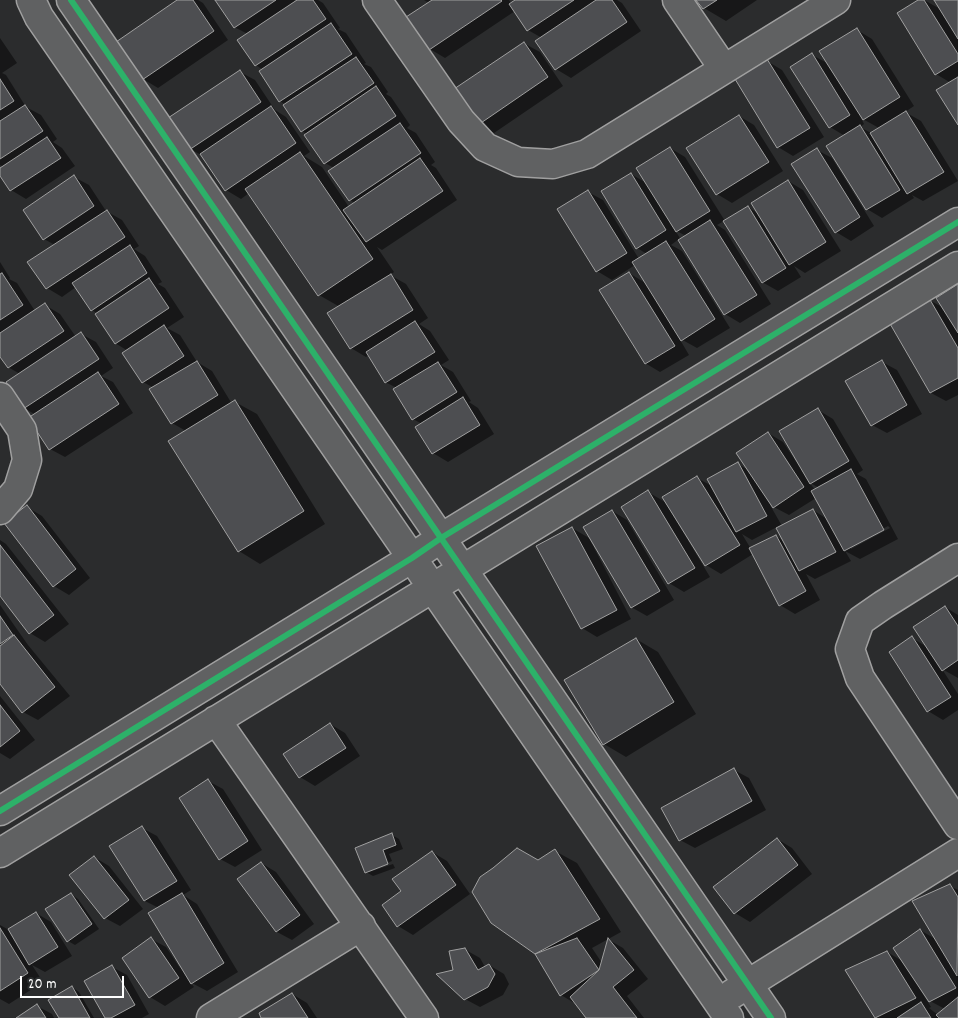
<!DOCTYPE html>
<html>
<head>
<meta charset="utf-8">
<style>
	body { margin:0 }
	#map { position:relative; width:958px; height:1018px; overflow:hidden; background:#2b2c2d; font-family:Dekko,sans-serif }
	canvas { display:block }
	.scale { position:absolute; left:20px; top:976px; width:104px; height:22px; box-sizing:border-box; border:2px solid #fff; border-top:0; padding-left:6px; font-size:15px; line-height:18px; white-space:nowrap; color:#fff; -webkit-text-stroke:4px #2a2d2e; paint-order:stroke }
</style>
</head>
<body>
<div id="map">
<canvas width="958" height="1018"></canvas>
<div class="scale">20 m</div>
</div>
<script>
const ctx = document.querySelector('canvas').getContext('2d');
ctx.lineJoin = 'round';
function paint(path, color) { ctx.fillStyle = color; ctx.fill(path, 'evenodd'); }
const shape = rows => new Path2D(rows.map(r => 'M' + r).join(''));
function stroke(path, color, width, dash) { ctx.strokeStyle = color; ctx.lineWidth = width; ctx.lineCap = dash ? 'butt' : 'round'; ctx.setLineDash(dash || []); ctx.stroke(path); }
paint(shape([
	[179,0,198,0,203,3,228,40,158,88,143,79],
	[216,0,294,0,296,2,299,0,318,0,323,3,340,28,338,29,346,33,366,63,364,64,371,67,388,92,386,94,391,97,410,125,407,128,416,133,435,162,431,165,436,168,457,200,382,250,377,247,394,272,390,275,406,284,428,318,419,324,430,331,449,360,441,365,453,372,471,401,469,402,478,408,494,434,448,462,433,453,422,424,413,419,397,388,385,382,369,355,366,357,351,348,340,307,319,295,249,193,241,199,226,190,203,156,190,149,240,72,255,80,275,110,286,117,310,152,304,156,322,167,349,207,355,203,350,200,334,168,325,163,306,135,307,134,302,131,285,106,286,105,280,101,263,70,256,65,248,34,234,27],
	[424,0,509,0,512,4,518,0,617,0,622,3,641,31,571,78,556,69,542,38,528,30,515,11,445,58,430,49,429,3],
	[698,0,757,0,726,21,704,8],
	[920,0,924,0,942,10,935,0,958,0,958,123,951,83,936,74],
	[857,30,872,39,914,106,905,112,921,121,958,181,923,201,912,195,914,198,882,218,867,209,828,146,845,136,830,127,812,55,829,64],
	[861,118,879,128,871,133,860,127,864,124],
	[0,38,17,63,2,73,6,75,26,107,41,115,57,139,53,142,62,148,75,166,26,199,11,190,0,174,0,170,4,167,0,165],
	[525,44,540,52,563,86,494,133,479,124],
	[767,61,782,70,824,137,793,156,778,147,736,80],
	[739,116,754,125,783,171,732,203,717,194],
	[670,148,685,157,725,221,748,207,759,214,788,181,803,190,841,251,805,273,794,266,801,277,778,291,762,282,724,221,717,225,725,230,771,304,740,323,725,314,679,239,671,245,682,251,730,328,697,348,679,338,689,355,660,372,645,363,629,273,647,284,635,265,612,280,597,271,588,192,603,200,639,259,647,254,637,248,631,174,648,184],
	[675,230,686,236,681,240],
	[817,150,832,158,874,226,851,241,836,232],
	[74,177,89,185,106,211,122,220,139,246,134,249,145,256,162,282,158,284,165,288,184,317,167,328,180,335,197,362,212,371,232,404,235,402,257,414,325,524,260,564,239,551,186,431,172,423,154,388,143,382,128,351,115,343,98,314,92,310,76,287,62,297,47,288,55,245,44,239],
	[0,262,10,278,9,279,17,283,35,311,45,305,60,314,76,337,81,334,96,342,113,368,101,376,113,382,133,413,65,457,50,449,36,415,24,408,20,374,8,367,0,355],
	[958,286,958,395,946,401,931,393,890,322,929,300,944,308],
	[882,362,897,370,922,414,887,433,872,425],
	[818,410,833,419,863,470,857,474,866,479,898,539,860,559,845,551,851,561,815,579,806,574,820,600,795,614,780,605,753,554,721,574,706,565,664,498,697,478,712,486,738,464,750,471,768,433,783,442,799,466,801,465],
	[809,482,819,488,815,490],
	[816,498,827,519,813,510,782,526,770,505,789,515],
	[888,526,890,528,851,549,851,546],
	[777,527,784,541,776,536,751,549,742,534,752,540],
	[648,492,665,502,710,577,684,592,669,583],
	[27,507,42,516,90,578,69,595,54,586],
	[612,511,627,520,674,600,647,616,631,607],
	[572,528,589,538,631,619,597,637,582,628],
	[0,540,6,544,69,624,45,642,30,633,0,594],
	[0,605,28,645,70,696,38,720,23,712,0,682],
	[945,607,958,615,958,678,942,669,958,694,958,710,943,720,928,711,912,638,927,647],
	[636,639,658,652,696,714,626,757,604,744],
	[0,696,35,740,10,759,0,753],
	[330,724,345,733,360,756,315,786,300,777],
	[734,770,749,778,766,810,695,848,680,840],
	[208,781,223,789,262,850,235,867,220,859],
	[142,828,157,836,191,890,183,895,197,904,238,972,207,991,190,982,194,987,165,1006,150,997,151,939,166,947,180,968,182,967,159,908,145,901,111,847],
	[392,835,399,839,403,849,389,854,392,861,369,870,369,872,393,864,395,868,373,876,366,872],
	[777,839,792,848,812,874,750,922,735,913],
	[555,851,577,863,621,932,592,948,602,963,609,940,623,948,648,979,627,996,644,1018,587,1018,576,1004,561,995,536,953,492,922,538,861],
	[432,852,447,861,470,894,413,935,398,926,383,905,403,891],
	[94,857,109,866,143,909,120,926,105,918],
	[261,863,276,872,314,924,292,940,277,932,239,879],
	[950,886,958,890,958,1018,877,1018,847,970,887,952,904,962,920,930,937,940],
	[921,987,930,1001,945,1009,938,1015,929,1008,931,1007,919,988],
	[71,894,78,899,99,929,75,945,68,941],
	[36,913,51,922,72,956,45,972,32,965,43,982,9,1004,0,999,0,925,9,930],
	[464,949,480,958,485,967,489,965,504,974,509,984,503,995,480,1007,465,999,455,971],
	[112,967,127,975,149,1014,142,1018,106,1018],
	[72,987,79,992,94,1018,61,1018],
	[292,994,307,1003,317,1018,263,1018],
	[37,1006,52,1014,54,1018,18,1018]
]), '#0007');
const building = shape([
	[177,0,193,0,214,31,142,80,116,42,177,0],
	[215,0,276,0,234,28,215,0],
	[297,0,313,0,326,19,255,66,237,40,297,0],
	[432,0,501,0,502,1,429,50,406,17,432,0],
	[515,0,574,0,527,31,509,4,515,0],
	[596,0,612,0,627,22,555,70,535,41,596,0],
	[696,0,717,0,703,9,696,0],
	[918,0,924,0,958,54,958,61,935,75,897,13,918,0],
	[934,0,958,0,958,39,934,0],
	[331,23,352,54,279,102,259,71,331,23],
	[857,28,900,97,863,120,819,51,857,28],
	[524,42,548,77,478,125,454,89,524,42],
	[812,53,850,115,829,128,790,67,812,53],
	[356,57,374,83,301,132,283,105,356,57],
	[767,59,810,128,777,148,735,79,767,59],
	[240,70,261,102,189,150,168,118,240,70],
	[958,77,958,125,936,90,958,77],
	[0,79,14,101,0,110,0,79],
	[376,86,396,116,324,164,304,135,376,86],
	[25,105,43,131,0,159,0,121,25,105],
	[271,106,296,143,225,191,200,154,271,106],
	[906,111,944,172,907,194,870,133,906,111],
	[739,115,769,162,716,195,686,148,739,115],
	[400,123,421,153,349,201,328,171,400,123],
	[860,125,900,190,866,210,826,146,860,125],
	[47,137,61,158,10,191,0,176,0,168,47,137],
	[670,147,710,211,676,232,636,168,670,147],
	[817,148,860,217,835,233,791,164,817,148],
	[300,152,373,259,318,296,245,189,300,152],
	[420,158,443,191,366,242,343,210,420,158],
	[631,173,666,230,636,249,601,191,631,173],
	[74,175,94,206,43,240,23,210,74,175],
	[788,180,826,242,789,265,751,203,788,180],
	[588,190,627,253,596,272,557,209,588,190],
	[748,206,786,268,762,283,723,221,748,206],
	[107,210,125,237,46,289,27,262,107,210],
	[710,220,757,295,724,315,678,240,710,220],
	[666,241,715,319,681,341,632,262,666,241],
	[130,245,147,273,91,311,72,283,130,245],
	[629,272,675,346,645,364,599,290,629,272],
	[2,273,23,305,0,320,0,274,2,273],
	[391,274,413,310,350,349,327,313,391,274],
	[149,278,169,308,115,344,95,314,149,278],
	[958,284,958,333,936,298,958,284],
	[929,298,958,348,958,378,930,393,889,322,929,298],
	[45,303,64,331,8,368,0,357,0,333,45,303],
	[415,321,435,352,385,383,366,352,415,321],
	[164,325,184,356,142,383,122,353,164,325],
	[81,332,99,359,23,409,6,382,81,332],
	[882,360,907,405,871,426,845,381,882,360],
	[197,361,218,395,171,424,149,389,197,361],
	[438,362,457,392,412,420,393,389,438,362],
	[98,372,119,404,49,450,28,418,98,372],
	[463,397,480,425,432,454,415,427,463,397],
	[235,400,304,511,238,552,168,441,235,400],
	[818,408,849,461,810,484,779,431,818,408],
	[768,432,804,487,773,508,736,453,768,432],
	[738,462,767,516,736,532,707,479,738,462],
	[851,469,884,530,844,551,811,491,851,469],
	[697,476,740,545,705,566,662,497,697,476],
	[648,490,695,568,668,584,621,507,648,490],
	[27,505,76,569,53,587,4,523,27,505],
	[813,509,836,552,799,571,776,528,813,509],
	[612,510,660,591,631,608,583,527,612,510],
	[572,527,617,610,581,629,536,546,572,527],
	[776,535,806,591,779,606,749,548,776,535],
	[0,545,54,615,29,634,0,596,0,545],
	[945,606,958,626,958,660,942,671,913,627,945,606],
	[0,616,13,635,0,644,0,616],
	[14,635,55,687,22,713,0,684,0,646,14,635],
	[912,636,951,697,927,712,889,652,912,636],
	[636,638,674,702,603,745,564,680,636,638],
	[0,705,20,731,0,747,0,705],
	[330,723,346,748,299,778,283,754,330,723],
	[734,768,752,801,679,841,661,808,734,768],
	[208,779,248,841,219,860,179,798,208,779],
	[142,826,177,881,144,901,109,846,142,826],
	[392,833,396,845,383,850,388,864,365,873,355,848,392,833],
	[777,838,798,865,734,914,713,887,777,838],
	[517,848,538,860,555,849,600,919,535,954,491,923,472,892,480,877,493,868,517,848],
	[432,851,456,885,397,927,382,905,401,891,392,879,432,851],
	[94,856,129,900,104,919,69,875,94,856],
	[261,862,300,915,276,932,237,879,261,862],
	[950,884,958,897,957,976,912,901,950,884],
	[71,893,92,924,67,942,45,909,71,893],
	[182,893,224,963,191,984,148,913,182,893],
	[36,912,58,947,29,965,8,929,36,912],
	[0,928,28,973,0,991,0,928],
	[920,929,956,988,929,1002,893,948,920,929],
	[151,937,179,978,149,998,122,958,151,937],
	[577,938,599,970,560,996,535,954,577,938],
	[608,938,634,970,613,987,637,1018,586,1018,570,997,599,970,608,938],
	[465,948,478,970,489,964,495,974,488,987,464,1000,436,974,453,970,449,951,465,948],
	[887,951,916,998,875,1018,845,970,887,951],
	[112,965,135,1005,111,1018,105,1018,84,981,112,965],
	[72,986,90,1018,59,1018,48,1000,72,986],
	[292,993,308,1018,261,1018,259,1013,292,993],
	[958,997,958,1018,939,1018,936,1015,958,997],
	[921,1002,931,1018,897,1018,921,1002],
	[37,1004,46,1018,16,1018,37,1004]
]);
paint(building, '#4d4e51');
stroke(building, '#a0a0a0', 1);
const minor = shape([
	[31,0,39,17,729,1018],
	[71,0,771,1018],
	[377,0,461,121,485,147,518,162,553,164,587,154,836,0],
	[677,0,724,69],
	[0,397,22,430,27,460,18,489,0,510],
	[958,558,883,605,860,621,850,649,860,678,958,825],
	[216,720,424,1018],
	[0,811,412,558,441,538,958,222],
	[0,853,958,266],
	[732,994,958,853],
	[211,1018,361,926]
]);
stroke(minor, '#a0a0a0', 31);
stroke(minor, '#606162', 28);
stroke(shape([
	[71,0,771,1018],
	[0,811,412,558,441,538,958,222]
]), '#2db169', 6);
</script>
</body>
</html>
